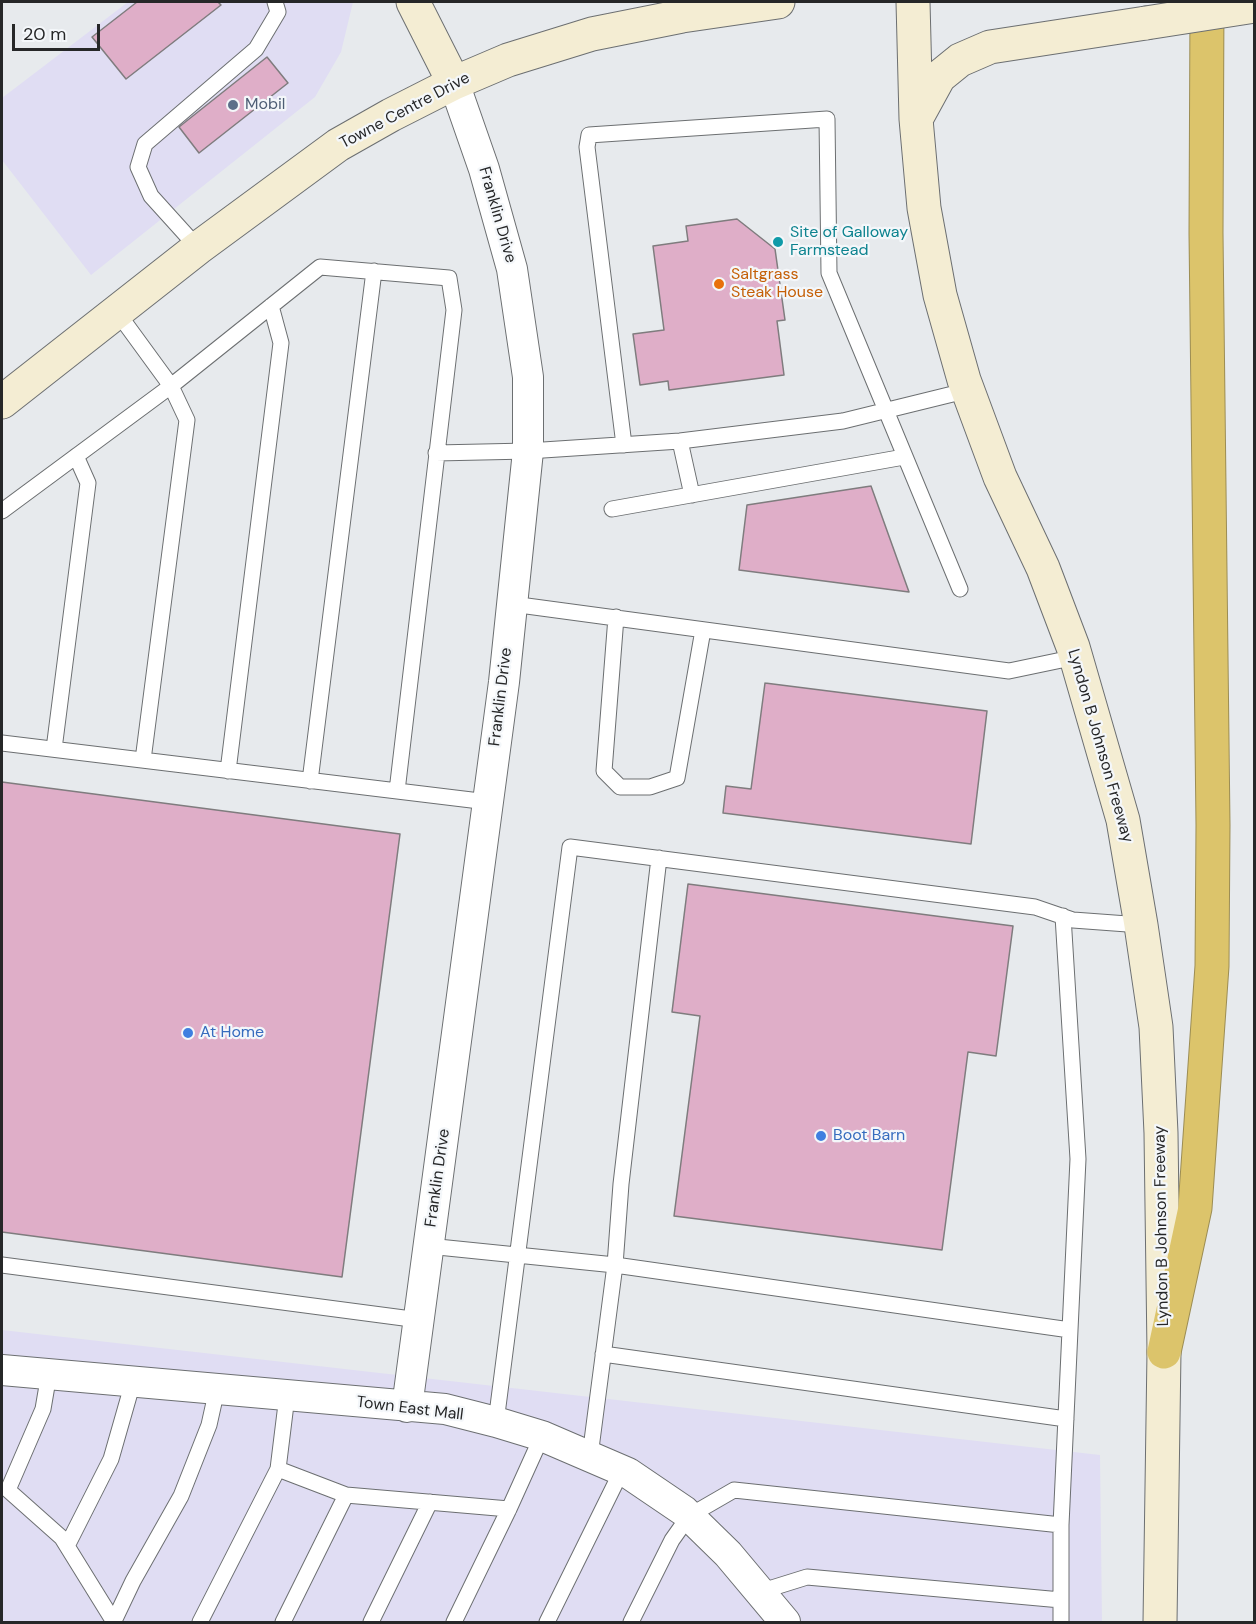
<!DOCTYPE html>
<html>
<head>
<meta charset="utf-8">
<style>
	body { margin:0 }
	#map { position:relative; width:1256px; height:1624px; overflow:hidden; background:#e7eaed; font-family:"DM Sans",sans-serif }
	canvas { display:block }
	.frame { position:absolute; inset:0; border:3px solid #262728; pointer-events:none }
	.scale { position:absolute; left:12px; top:24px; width:88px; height:27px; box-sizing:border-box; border:3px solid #262728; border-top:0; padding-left:8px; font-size:18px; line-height:21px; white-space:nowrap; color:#262728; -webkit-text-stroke:4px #f4f7fa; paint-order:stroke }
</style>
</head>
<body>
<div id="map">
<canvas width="1256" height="1624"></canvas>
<div class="frame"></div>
<div class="scale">20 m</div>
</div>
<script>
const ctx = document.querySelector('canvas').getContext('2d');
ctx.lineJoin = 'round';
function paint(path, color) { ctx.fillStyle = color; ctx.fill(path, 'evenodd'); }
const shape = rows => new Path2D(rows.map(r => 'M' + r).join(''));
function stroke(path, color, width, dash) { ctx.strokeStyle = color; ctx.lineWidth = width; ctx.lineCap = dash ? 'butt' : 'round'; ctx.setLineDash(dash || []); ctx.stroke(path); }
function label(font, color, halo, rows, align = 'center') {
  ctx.font = font + ' "DM Sans",sans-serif'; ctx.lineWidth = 4.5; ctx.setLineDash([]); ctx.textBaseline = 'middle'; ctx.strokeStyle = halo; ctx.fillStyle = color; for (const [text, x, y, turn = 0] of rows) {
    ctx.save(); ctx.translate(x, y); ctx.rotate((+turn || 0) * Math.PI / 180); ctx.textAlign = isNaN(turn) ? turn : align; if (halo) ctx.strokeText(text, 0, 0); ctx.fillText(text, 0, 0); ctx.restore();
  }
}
paint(shape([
	[128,2,353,2,341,52,315,97,91,275,2,160,2,98],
	[2,1330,1100,1455,1102,1622,2,1622]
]), '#e0ddf3');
const building = shape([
	[137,2,218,2,221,5,126,79,92,37,137,2],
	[267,57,288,83,199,153,179,127,267,57],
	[737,219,775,249,785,320,777,321,784,375,669,390,668,381,640,385,633,334,664,330,653,246,688,241,686,226,737,219],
	[871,486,909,592,739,570,747,505,871,486],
	[765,683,987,711,971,844,723,813,726,786,751,789,765,683],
	[2,782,400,834,342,1277,2,1232,2,782],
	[688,884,1013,926,996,1056,968,1052,942,1250,674,1216,700,1016,672,1012,688,884]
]);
paint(building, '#dfaec8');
stroke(building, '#7f7c7e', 1.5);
const lane = shape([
	[198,248,151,196,138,167,145,144,256,49,278,12,275,2],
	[117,312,171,386,187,420,143,760],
	[680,441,692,495],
	[624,445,587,147,589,135,827,119,829,273,960,589],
	[436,453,528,451,680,441,843,421,969,390],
	[612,509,904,457],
	[2,511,171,386,320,267,449,278,454,310,397,791],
	[512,604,1009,671,1076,657],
	[616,617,604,771,620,787,650,787,677,778,703,630],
	[2,743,488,802],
	[54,749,88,483,76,456],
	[228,771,281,343,271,306],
	[310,781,374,271],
	[659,858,621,1184,615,1265,1070,1330,1078,1159,1063,916],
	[428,1246,615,1265,590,1456],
	[2,1265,419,1320],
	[603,1354,1066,1419],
	[49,1374,43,1409,8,1490,62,1538,114,1622],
	[287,1396,278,1469,346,1495,509,1509],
	[496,1422,570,847,1035,907,1073,920,1141,925],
	[67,1546,111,1459,133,1382],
	[759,1592,807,1577,1061,1600],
	[114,1621,133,1581,181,1496,209,1425,217,1389],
	[200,1622,278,1469],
	[283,1622,346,1495],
	[371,1622,430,1502],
	[454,1622,509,1509,542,1436],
	[547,1622,622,1470],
	[631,1622,672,1540,689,1516,734,1490,1061,1525],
	[1061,1622,1061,1525,1070,1330]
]);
const street = shape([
	[2,1370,445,1409,496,1422,542,1436,628,1473,684,1511,728,1554,785,1622],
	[407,1407,504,682,528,451,528,377,512,269,484,169,454,83]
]);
const secondary = shape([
	[413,2,454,83],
	[913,2,916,119,924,208,940,295,964,380,1000,477,1043,568,1073,647,1123,820,1141,925,1156,1027,1161,1133,1164,1352,1160,1622],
	[916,119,939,77,960,60,990,47,1146,23],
	[2,402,198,248,338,145,391,115,454,83,508,60,592,34,682,16,778,2]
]);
const highway = shape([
	[1164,1352,1195,1208,1212,966,1213,825,1206,233,1207,2]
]);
stroke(lane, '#6c6f71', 17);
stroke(street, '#6c6f71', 32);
stroke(secondary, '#6c6f71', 35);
stroke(highway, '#9c8d54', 35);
stroke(lane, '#fff', 15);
stroke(street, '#fff', 30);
stroke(secondary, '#f4edd3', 33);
stroke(highway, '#dcc46b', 33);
const secondaryBridge = shape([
	[1146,23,1254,6]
]);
stroke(secondaryBridge, '#6c6f71', 35, []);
stroke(secondaryBridge, '#f4edd3', 33);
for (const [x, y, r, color] of [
	[233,105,6,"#5c6f8a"],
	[778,242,6,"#0f9aa8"],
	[719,284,6,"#e8710a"],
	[188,1033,6,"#3f7fe0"],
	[821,1136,6,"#3f7fe0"]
]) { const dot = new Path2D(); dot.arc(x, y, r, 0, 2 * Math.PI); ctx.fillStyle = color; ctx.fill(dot); stroke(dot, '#f4f7fa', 2); }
label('16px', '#4e5e75', '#f4f7fa', [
	["Mobil",245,105]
], 'left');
label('16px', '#262728', '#f4f7fa', [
	["Towne Centre Drive",405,111,-28],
	["Franklin Drive",497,215,74],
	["Franklin Drive",501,697,-83],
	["Lyndon B Johnson Freeway",1100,746,74],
	["Franklin Drive",438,1178,-82],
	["Lyndon B Johnson Freeway",1162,1226,-91],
	["Town East Mall",410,1409,7]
]);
label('16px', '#0d838f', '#f4f7fa', [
	["Site of Galloway",790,233],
	["Farmstead",790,251]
], 'left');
label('16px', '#c56008', '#f4f7fa', [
	["Saltgrass",731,275],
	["Steak House",731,293]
], 'left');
label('16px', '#366cbe', '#f4f7fa', [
	["At Home",200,1033],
	["Boot Barn",833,1136]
], 'left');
</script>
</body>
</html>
